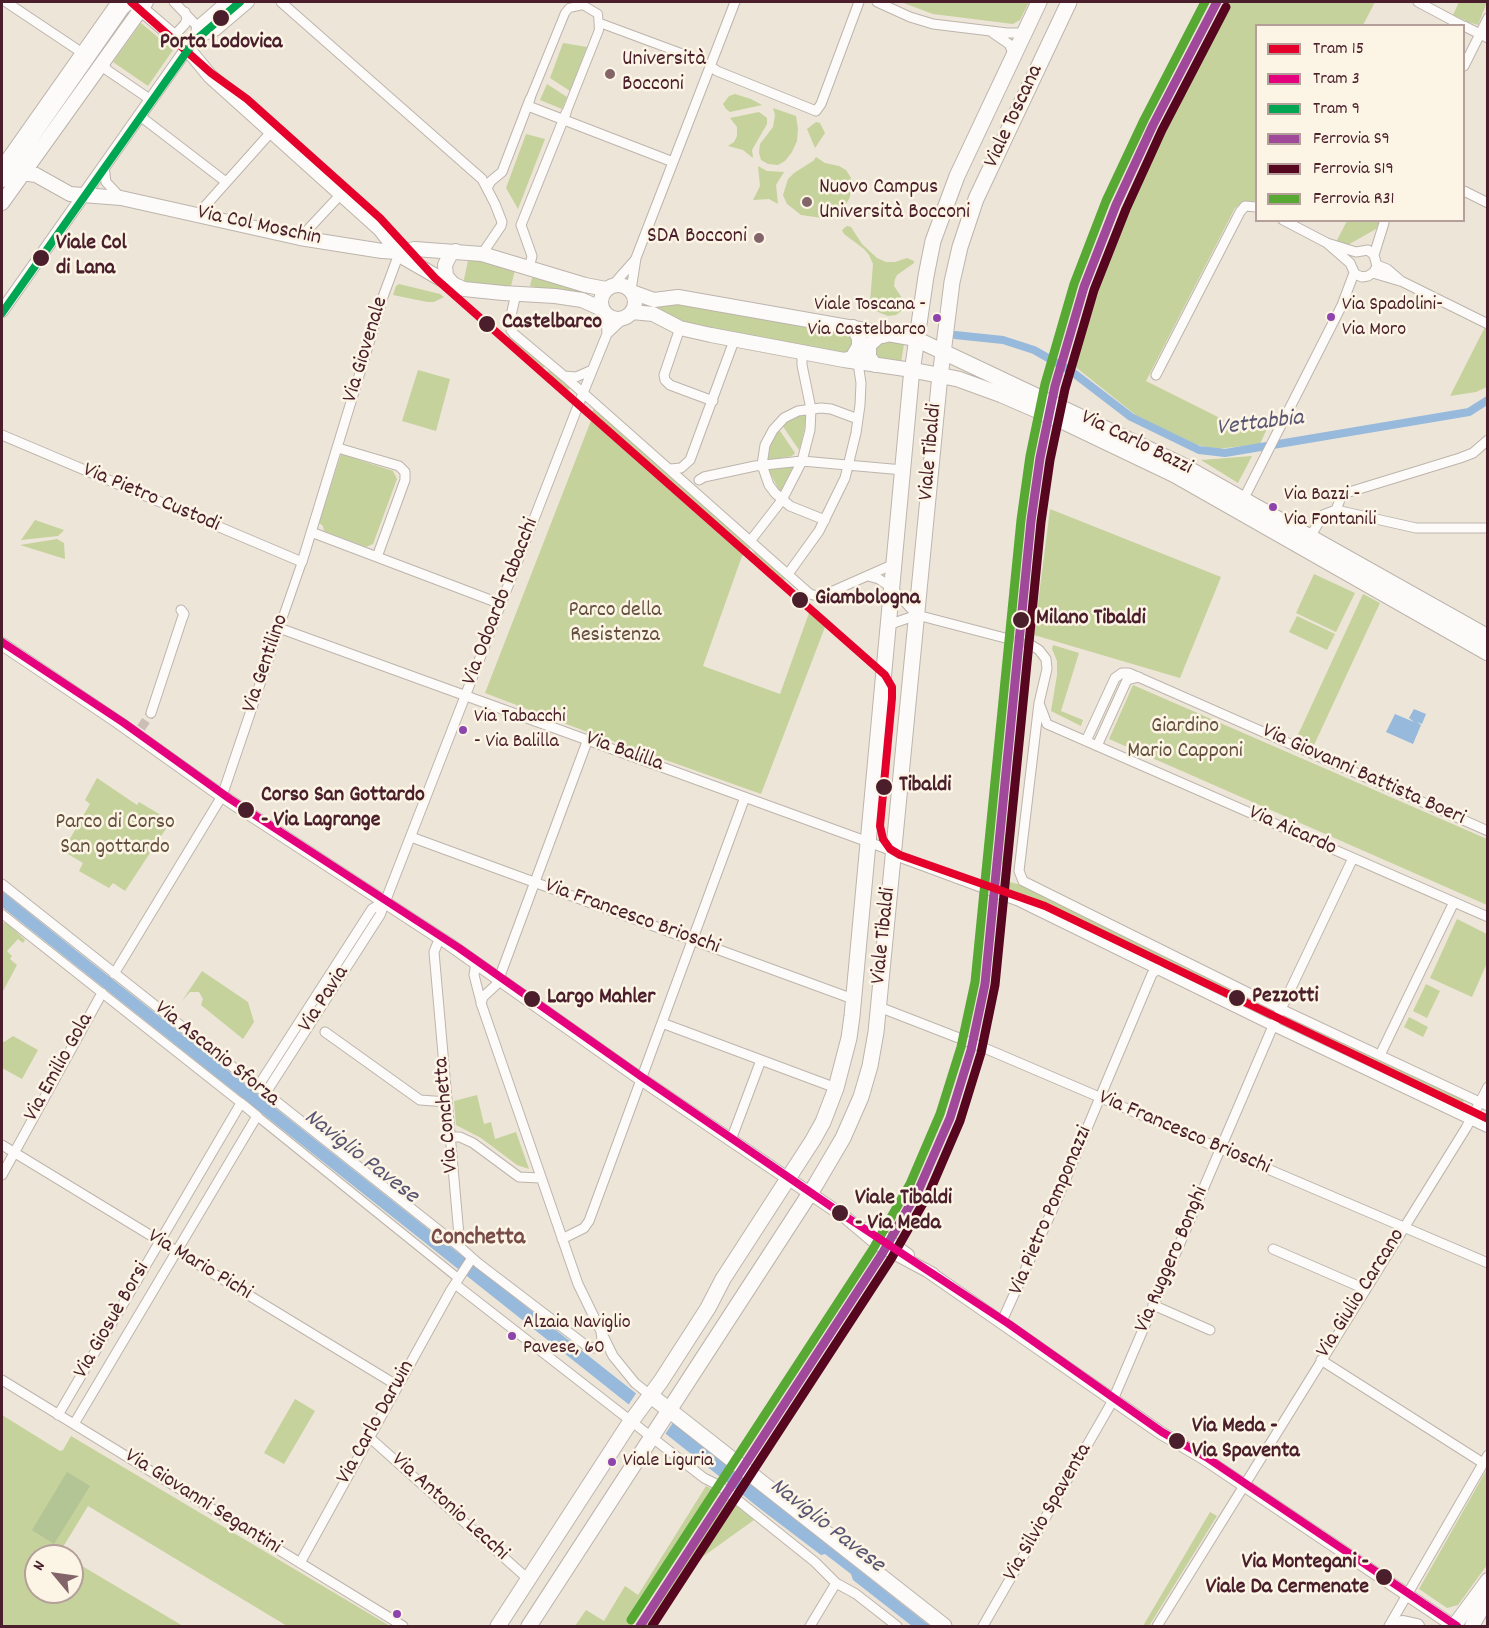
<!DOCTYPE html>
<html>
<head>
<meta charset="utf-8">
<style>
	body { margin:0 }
	#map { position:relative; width:1489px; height:1628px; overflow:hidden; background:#ede5d8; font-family:Dekko,sans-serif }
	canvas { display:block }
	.frame { position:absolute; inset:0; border:3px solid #4a1f2b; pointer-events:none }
	.legend { position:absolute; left:1255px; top:24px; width:210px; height:198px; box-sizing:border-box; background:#fcf5e5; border:2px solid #b59f9b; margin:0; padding:8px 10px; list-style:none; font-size:18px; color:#4a1f2b }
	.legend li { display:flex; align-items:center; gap:12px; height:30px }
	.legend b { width:30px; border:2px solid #b59f9b }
	.north { position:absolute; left:24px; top:1544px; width:60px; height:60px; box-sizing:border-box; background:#fcf5e5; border:2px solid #b59f9b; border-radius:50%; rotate:299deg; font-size:16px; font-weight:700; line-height:24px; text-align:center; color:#4a1f2b }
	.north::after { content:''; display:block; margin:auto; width:21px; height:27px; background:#836468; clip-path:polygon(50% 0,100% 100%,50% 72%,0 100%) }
</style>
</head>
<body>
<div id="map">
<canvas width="1489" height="1628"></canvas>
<div class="frame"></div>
<ul class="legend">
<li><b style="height:8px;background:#e4002b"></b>Tram 15</li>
<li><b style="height:8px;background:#e5007d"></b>Tram 3</li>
<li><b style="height:8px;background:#00a651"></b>Tram 9</li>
<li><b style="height:8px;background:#a0499a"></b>Ferrovia S9</li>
<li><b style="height:8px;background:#56061f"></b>Ferrovia S19</li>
<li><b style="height:8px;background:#57a933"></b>Ferrovia R31</li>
</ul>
<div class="north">N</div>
</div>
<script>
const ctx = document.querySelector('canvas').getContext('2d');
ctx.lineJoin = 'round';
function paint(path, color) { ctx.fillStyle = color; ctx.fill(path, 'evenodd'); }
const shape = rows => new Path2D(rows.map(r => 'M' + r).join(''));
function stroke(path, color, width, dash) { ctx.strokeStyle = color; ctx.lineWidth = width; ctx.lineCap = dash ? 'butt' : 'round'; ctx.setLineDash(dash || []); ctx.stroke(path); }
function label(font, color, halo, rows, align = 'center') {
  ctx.font = font + ' Dekko,sans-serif'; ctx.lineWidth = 5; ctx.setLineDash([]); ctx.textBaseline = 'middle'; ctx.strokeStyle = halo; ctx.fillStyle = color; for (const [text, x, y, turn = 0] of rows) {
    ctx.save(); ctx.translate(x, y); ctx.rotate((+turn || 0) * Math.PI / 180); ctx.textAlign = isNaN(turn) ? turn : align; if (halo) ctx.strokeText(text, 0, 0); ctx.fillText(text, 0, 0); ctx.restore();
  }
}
paint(shape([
	[901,2,1029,2,1020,20,1013,24,933,14],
	[1228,2,1375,2,1363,25,1256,26,1256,202,1247,201,1235,208,1146,381,1240,428,1269,424,1260,444,1217,449,1197,445,1137,416,1073,365,1099,282,1121,226,1147,169],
	[1459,2,1487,2,1478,25,1468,22,1453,15],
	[141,23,173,50,148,86,113,62],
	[563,43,587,47,570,91,550,78],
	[547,84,567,97,562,109,540,100],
	[735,94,751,99,762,105,730,112,726,109,723,104,729,96],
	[773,108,796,116,798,129,797,141,792,152,785,161,778,165,768,164,761,160,759,153,760,144,773,127,775,115],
	[759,112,767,118,767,124,752,150,753,158,743,150,728,146,734,142,737,136,737,127,730,118],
	[816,122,820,123,825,133,815,148,807,129],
	[526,134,545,139,518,209,506,188],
	[816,157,825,163,839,166,846,170,851,178,850,197,845,206,835,215,822,218,801,215,787,204,783,195,788,179,794,173,813,161],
	[758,166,767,171,784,172,776,185,778,204,769,199,753,200,760,186],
	[1347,221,1380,221,1376,229,1346,246,1336,242],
	[847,226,851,227,862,244,877,258,886,262,895,262,907,258,914,261,914,263,897,275,895,279,894,286,906,304,905,308,896,315,888,316,878,312,870,303,873,264,869,255,864,249,844,234,842,230],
	[469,256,515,270,511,286,503,288,463,284],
	[533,274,581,289,582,292,580,295,530,286],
	[399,284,440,294,444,297,434,302,427,302,393,295,396,286],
	[676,301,852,333,856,338,849,355,682,323,657,309,657,306],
	[1487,323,1487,387,1476,392,1450,396],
	[510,335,545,366,539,373,504,342],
	[883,340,904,344,901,363,878,359,874,356,873,348],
	[418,370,450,379,436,431,402,421],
	[549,370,570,388,563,395,543,377],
	[594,409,752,546,742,556,703,666,780,694,809,613,825,627,761,794,590,733,485,693,592,418,589,415],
	[808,412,801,444,799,450,782,425,789,418],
	[778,428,795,453,792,456,765,461,766,451],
	[341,454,393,471,397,479,373,544,366,547,324,531,323,526,319,523],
	[1252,456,1238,483,1201,460],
	[794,466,781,490,779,490,768,469],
	[1050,509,1221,577,1180,678,1034,635],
	[35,520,64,530,58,536,21,540],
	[57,539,64,543,65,559,20,545],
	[756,550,787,577,781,584,750,558],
	[1314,574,1355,593,1336,632,1296,613],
	[1363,594,1380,603,1314,745,1297,737],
	[1297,616,1335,634,1327,650,1289,632],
	[1053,645,1079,653,1061,711,1083,720,1081,726,1051,711,1057,675,1057,661,1052,649],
	[1133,685,1487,839,1487,905,1109,739],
	[1021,708,1025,710,1009,864,1002,864,1010,788,1013,788],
	[97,778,137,805,139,802,171,821,125,891,113,883,109,888,79,871,83,863,63,851,90,804,85,800],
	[1009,882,1022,885,1268,1007,1264,1015,1009,893],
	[1457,919,1487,934,1487,963,1472,997,1430,978],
	[5,921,25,940,23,943,18,939,7,951,12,956,10,959,17,965,2,993,2,925],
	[202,971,248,1002,254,1022,243,1039,201,1005,203,999,199,992,190,992,182,1001],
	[1426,984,1440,991,1427,1018,1413,1011],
	[1290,1016,1465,1098,1460,1109,1329,1047,1330,1044,1287,1023],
	[1409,1017,1428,1027,1423,1037,1404,1027],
	[13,1036,38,1050,22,1079,2,1068,2,1040,4,1042],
	[477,1095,484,1124,491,1122,495,1139,516,1132,529,1169,517,1165,481,1138,456,1125,454,1101],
	[295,1399,315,1411,284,1464,264,1453],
	[2,1415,60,1451,63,1450,71,1436,390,1626,287,1626,88,1506,60,1552,65,1556,36,1556,36,1592,72,1592,72,1560,183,1626,2,1626],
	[1487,1469,1487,1565,1458,1605,1447,1608,1419,1589],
	[706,1486,718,1492,632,1626,575,1626,586,1610,604,1621,625,1586,638,1595],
	[728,1499,754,1520,701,1558,656,1626,644,1626],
	[1210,1512,1217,1516,1149,1626,1143,1626]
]), '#c5d29c');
paint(shape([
	[67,1472,90,1486,54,1544,32,1530]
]), '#b3c495');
paint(shape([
	[1414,709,1426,714,1422,724,1417,722,1421,725,1413,744,1386,732,1395,714,1414,722,1409,718],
	[2,891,78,952,930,1626,912,1626,853,1580,851,1574,825,1554,821,1555,763,1511,2,907]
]), '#96b9dc');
paint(shape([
	[637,1392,674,1421,664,1436,627,1407]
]), '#ede5d8');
stroke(shape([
	[955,335,1003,340,1034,350,1071,371,1131,417,1199,450,1225,453,1469,412,1488,400]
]), '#96b9dc', 8);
stroke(shape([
	[1005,638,1031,645],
	[141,728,151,713]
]), '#ccbdb5', 9, [9, 4.5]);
const pedestrian = shape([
	[600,23,697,59],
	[530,99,565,13,569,8,583,5,598,14,599,30,566,113],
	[279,628,302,562],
	[2,914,241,1103],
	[257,1116,458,1278]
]);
const minor = shape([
	[6,2,84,54],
	[174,2,198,27],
	[281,2,482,179,495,204,502,222,501,226],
	[877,2,910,17,933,24,1007,33,1021,33,1026,30],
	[1418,2,1463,26],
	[1464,26,1488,38],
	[993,33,1009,44,1014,55],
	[173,37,185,24,187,19,185,12],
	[102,60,107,70,151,100],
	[710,66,717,71,816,111,821,104,859,2],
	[1464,66,1488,18],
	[528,106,673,162],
	[140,116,226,182],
	[2,164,116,2],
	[104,166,106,182,121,198],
	[487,188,491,181,502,172,530,99],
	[1464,191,1488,203],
	[203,215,206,205,272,131],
	[1283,220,1327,243,1356,252,1368,250,1374,255],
	[521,225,566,113],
	[521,225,532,256,529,268],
	[300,238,341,194],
	[1327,243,1350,263,1355,274,1362,277,1368,276,1374,272,1377,266,1374,255,1384,223],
	[482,254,501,226],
	[1377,265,1387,269,1401,281,1488,324],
	[1373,273,1400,281],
	[613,285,635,260],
	[631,290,636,258,735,2],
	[520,293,515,298,510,320,511,330,514,334,564,376,810,594,817,596,824,595,894,564],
	[606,314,607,334],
	[680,328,664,375,665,380,670,385,713,401],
	[1156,375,1240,212,1245,206,1256,207],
	[564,376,576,377,592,370],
	[2,435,302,562,384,294,397,259,398,252],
	[338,448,399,466,405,472,405,480,377,557],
	[670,469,681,468,690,460,735,338],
	[699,480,704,477,755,466,802,461,903,470],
	[1242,502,1342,305,1354,273],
	[1336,510,1341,497,1346,493,1460,458,1473,453,1488,440],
	[825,520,790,506,775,493,769,485,762,465,765,445,773,430,784,418,798,411,821,408,831,409,858,419],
	[311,532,501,604],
	[1309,539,1323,515,1336,510,1416,528,1488,528],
	[751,540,782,500,802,461,810,430,811,409,802,365,802,352],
	[788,574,819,531,845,478,856,433,860,405,861,383,858,363],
	[868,576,879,579,892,588,917,615],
	[917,615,1005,638],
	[888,625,917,615],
	[1031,645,1039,650,1046,659,1047,669,1039,703,1047,724,1488,917],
	[1039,703,1019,871,1023,881,1281,1009,1488,1106],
	[151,713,182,619,184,614,181,610],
	[1086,741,1115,678,1122,673,1129,673,1488,831],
	[1097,746,1127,680,1139,677],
	[411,837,853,999],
	[2,884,460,1247,478,1263,588,1347,594,1348,600,1344,602,1339,601,1332],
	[440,937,434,952,460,1247],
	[476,962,474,975,482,1006,578,1284,613,1356,635,1383,650,1395],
	[114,974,222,796,279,628,893,851,902,858,1018,901,1273,1026,1488,1128],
	[481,1004,483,997,497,984,588,739],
	[879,1007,982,1047,1488,1263],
	[662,1023,836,1088],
	[325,1032,420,1100,447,1102],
	[1380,1055,1454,902],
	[257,1088,372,909,384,902],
	[265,1094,380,915,583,393,607,334,624,318],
	[450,1137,460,1137,473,1143,519,1177,540,1178],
	[731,1140,761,1060],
	[2,1145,398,1386],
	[2,1175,102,993],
	[562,1239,584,1228,589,1221,745,797],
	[1273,1249,1365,1289],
	[455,1284,704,1478,720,1486,815,1562,836,1583,856,1594,897,1626],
	[1153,1305,1210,1330],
	[1002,1321,1056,1202,1152,974,1158,969],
	[1321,1360,1483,1463],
	[2,1380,403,1626],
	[58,1415,241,1103,257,1116,74,1424],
	[369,1437,528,1579],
	[300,1563,451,1290,472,1258],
	[810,1626,836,1583],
	[983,1626,1112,1402,1273,1026,1353,858],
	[1157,1626,1466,1128,1488,1087],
	[1389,1626,1488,1455]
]);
const tertiary = shape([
	[197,37,198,27,227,2],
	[2,311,188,47,197,37,215,30,248,2],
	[2,644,118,722,222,796,449,944,635,1075,845,1217,877,1244,933,1274],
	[867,1229,882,1236,908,1255],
	[926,1270,1161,1433,1202,1457,1454,1626]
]);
const secondary = shape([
	[133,2,187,48,210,76,380,229,401,256,441,279,464,289,503,293,555,296,582,300,602,309],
	[8,171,36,175,70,194,121,198,300,238,382,251,399,252,415,249,482,254,585,285,606,289],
	[2,180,122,8,129,2],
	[2,203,146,2],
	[453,284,446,276,445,265,450,255,456,251],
	'601 302a17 17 0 1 1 34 0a17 17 0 1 1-34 0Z',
	[632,292,654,300,678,297,916,339],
	[632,312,653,314,680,328,711,335,844,360,912,370],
	[844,360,852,358,859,346,859,338,853,327],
	[875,365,869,357,869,345,878,337,887,335],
	[1393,1626,1403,1623,1417,1626],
	[1454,1626,1488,1580],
	[1472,1626,1488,1598]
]);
const primary = shape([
	[916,339,1180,464,1488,637],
	[912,370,958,379,1002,395,1062,421,1175,475,1488,653],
	[650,1395,944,1626],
	[498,1626,627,1427,661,1381,708,1308,723,1279,813,1140,823,1122,836,1088,849,1038,852,1016,911,379,926,276,933,241,957,176,1039,2],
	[529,1626,816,1184,843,1138,861,1097,870,1066,876,1032,939,385,952,282,960,247,976,199,1069,2]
]);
stroke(pedestrian, '#bdb4ac', 10);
stroke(minor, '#bdb4ac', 11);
stroke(tertiary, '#bdb4ac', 14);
stroke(secondary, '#bdb4ac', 16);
stroke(primary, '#bdb4ac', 17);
stroke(pedestrian, '#fcfbf9', 8);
stroke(minor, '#fcfbf9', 9);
stroke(tertiary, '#fcfbf9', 12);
stroke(secondary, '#fcfbf9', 14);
stroke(primary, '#fcfbf9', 15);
stroke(shape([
	[640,1626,882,1254,919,1189,950,1118,971,1050,985,984,1031,521,1040,458,1055,386,1084,287,1116,205,1153,125,1217,2]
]), '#a0499a', 9);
stroke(shape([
	[652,1626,891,1259,929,1193,960,1121,981,1053,995,985,1041,522,1050,460,1065,389,1094,290,1126,209,1162,130,1226,7]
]), '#56061f', 9);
stroke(shape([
	[631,1620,873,1249,910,1184,940,1114,961,1047,975,982,1021,520,1030,456,1045,384,1074,284,1106,201,1144,120,1205,2]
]), '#57a933', 9);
stroke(shape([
	[131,2,211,73,247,99,380,218,435,278,885,675,892,687,892,698,880,826,883,839,890,849,900,855,1045,906,1488,1119]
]), '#e4002b', 8);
stroke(shape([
	[2,642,124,723,230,799,459,948,642,1077,848,1218,1009,1324,1162,1432,1206,1457,1457,1626]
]), '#e5007d', 8);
stroke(shape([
	[2,313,188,50,198,38,240,2]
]), '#00a651', 8);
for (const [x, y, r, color] of [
	[221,18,9,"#4a1f2b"],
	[610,74,6,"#836468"],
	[807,202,6,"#836468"],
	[759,238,6,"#836468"],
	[41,258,9,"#4a1f2b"],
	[1331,317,5,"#8e44ad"],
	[937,318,5,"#8e44ad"],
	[487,324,9,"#4a1f2b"],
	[1273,507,5,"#8e44ad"],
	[800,600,9,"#4a1f2b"],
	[1021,620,9,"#4a1f2b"],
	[463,730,5,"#8e44ad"],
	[884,787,9,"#4a1f2b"],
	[246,810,9,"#4a1f2b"],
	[1237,998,9,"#4a1f2b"],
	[532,999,9,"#4a1f2b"],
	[840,1213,9,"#4a1f2b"],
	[512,1336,5,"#8e44ad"],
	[1177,1441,9,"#4a1f2b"],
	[612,1462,5,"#8e44ad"],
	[1384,1577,9,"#4a1f2b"],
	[397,1614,5,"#8e44ad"]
]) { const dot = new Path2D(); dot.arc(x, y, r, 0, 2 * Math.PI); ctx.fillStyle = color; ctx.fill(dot); stroke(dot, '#fcf5e5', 2); }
label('20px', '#4a1f2b', '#fcf5e5', [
	["Viale Toscana -",926,306,"right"],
	["Via Castelbarco",926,331,"right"],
	["Via Spadolini-",1342,306],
	["Via Moro",1342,331],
	["Via Bazzi -",1284,496],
	["Via Fontanili",1284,521],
	["Via Tabacchi",474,718],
	["- Via Balilla",474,743],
	["Alzaia Naviglio",523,1324],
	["Pavese, 60",523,1349],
	["Viale Liguria",623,1462]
], 'left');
label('bold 22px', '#4a1f2b', '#fcf5e5', [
	["Porta Lodovica",221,44,"center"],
	["Viale Col",56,245],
	["di Lana",56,270],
	["Castelbarco",502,324],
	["Giambologna",815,600],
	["Milano Tibaldi",1036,620],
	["Tibaldi",899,787],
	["Corso San Gottardo",261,797],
	["- Via Lagrange",261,822],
	["Pezzotti",1252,998],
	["Largo Mahler",547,999],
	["Viale Tibaldi",855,1200],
	["- Via Meda",855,1225],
	["Via Meda -",1192,1428],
	["Via Spaventa",1192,1453],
	["Via Montegani -",1369,1564,"right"],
	["Viale Da Cermenate",1369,1589,"right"]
], 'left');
label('22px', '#4a1f2b', '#fcf5e5', [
	["Università",622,61],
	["Bocconi",622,86],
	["Nuovo Campus",819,189],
	["Università Bocconi",819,214],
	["SDA Bocconi",747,238,"right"]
], 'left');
label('22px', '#4a1f2b', '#fcf5e5', [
	["Viale Toscana",1015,117,-65],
	["Via Col Moschin",259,227,12],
	["Via Giovenale",367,350,-73],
	["Via Carlo Bazzi",1136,444,26],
	["Viale Tibaldi",932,452,-85],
	["Via Pietro Custodi",151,499,23],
	["Via Odoardo Tabacchi",502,602,-69],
	["Via Gentilino",267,664,-71],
	["Via Balilla",624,753,20],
	["Via Giovanni Battista Boeri",1363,776,24],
	["Via Aicardo",1292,832,24],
	["Via Francesco Brioschi",632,918,20],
	["Viale Tibaldi",885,936,-84],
	["Via Pavia",325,1000,-57],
	["Via Ascanio Sforza",216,1055,39],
	["Via Emilio Gola",60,1068,-61],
	["Via Conchetta",448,1115,-95],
	["Via Francesco Brioschi",1184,1134,23],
	["Via Pietro Pomponazzi",1052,1211,-67],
	["Via Ruggero Bonghi",1173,1260,-67],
	["Via Mario Pichi",199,1266,31],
	["Via Giulio Carcano",1362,1294,-58],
	["Via Giosuè Borsi",113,1321,-60],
	["Via Carlo Darwin",377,1423,-61],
	["Via Giovanni Segantini",202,1503,32],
	["Via Antonio Lecchi",449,1508,42],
	["Via Silvio Spaventa",1049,1513,-60]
]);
label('22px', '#65503e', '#fcf5e5', [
	["Parco della",615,612],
	["Resistenza",615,637],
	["Giardino",1185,728],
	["Mario Capponi",1185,753],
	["Parco di Corso",115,824],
	["San gottardo",115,849]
]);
label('italic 24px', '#595573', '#fcf5e5', [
	["Vettabbia",1260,425,-7],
	["Naviglio Pavese",360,1158,38],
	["Naviglio Pavese",826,1527,38]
]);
label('bold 24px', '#784d49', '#fcf5e5', [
	["Conchetta",478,1240]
]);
</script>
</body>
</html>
